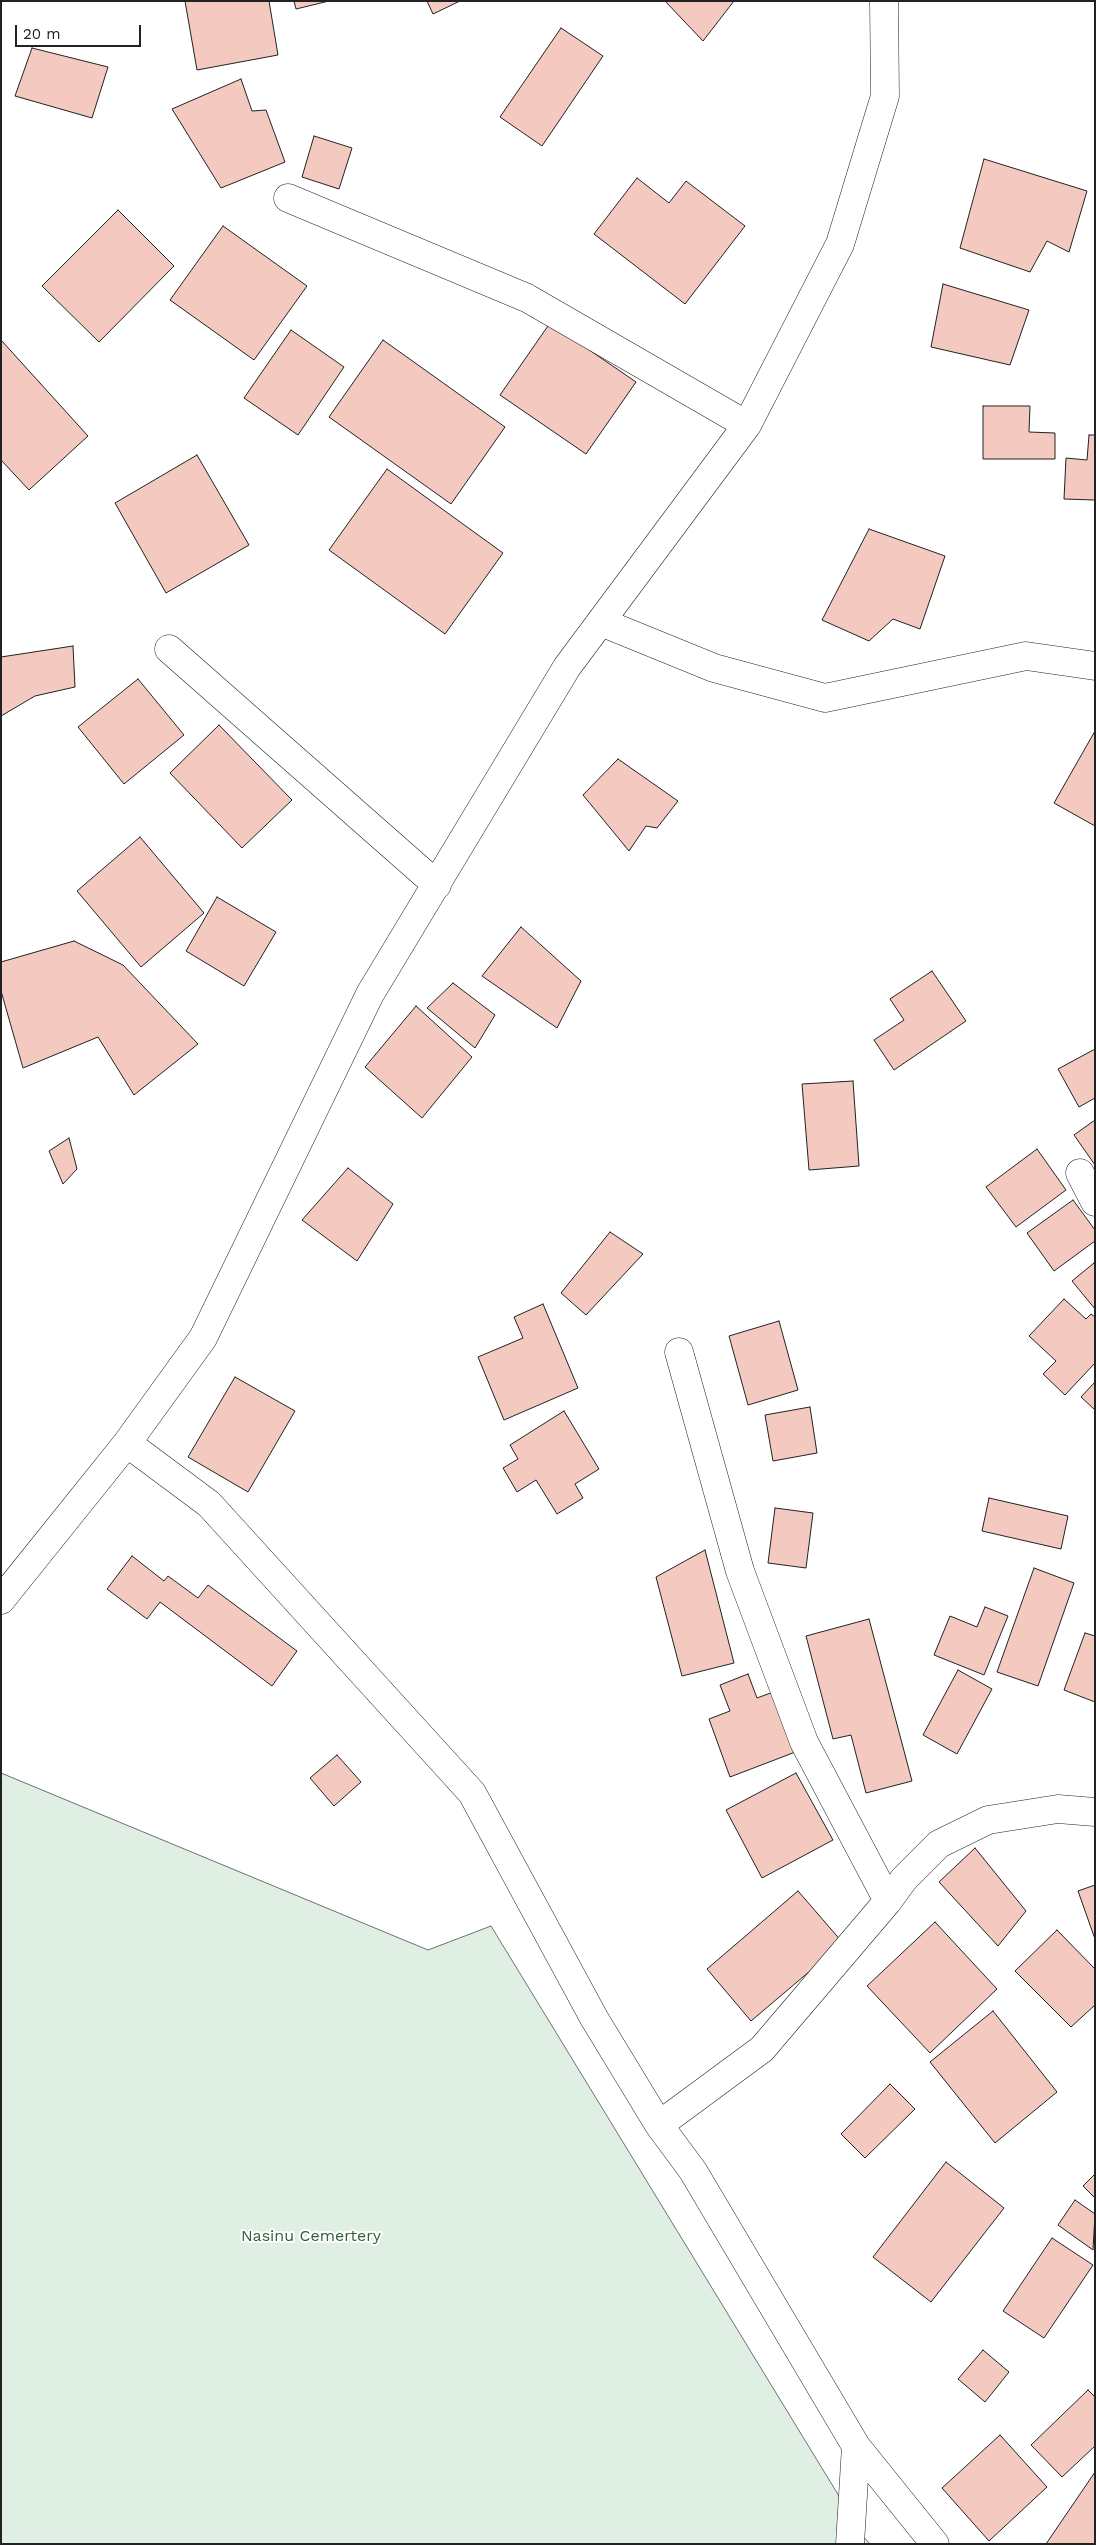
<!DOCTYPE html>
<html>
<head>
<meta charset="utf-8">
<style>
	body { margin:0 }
	#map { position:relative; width:1096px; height:2545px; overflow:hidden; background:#fff; font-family:"Work Sans",sans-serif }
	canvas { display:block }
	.frame { position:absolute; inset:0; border:2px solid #222; pointer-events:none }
	.scale { position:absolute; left:15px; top:25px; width:126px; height:22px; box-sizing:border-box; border:2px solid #222; border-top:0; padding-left:6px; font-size:15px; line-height:18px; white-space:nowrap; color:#222; -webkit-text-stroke:4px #fff; paint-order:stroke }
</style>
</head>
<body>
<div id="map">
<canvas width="1096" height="2545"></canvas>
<div class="frame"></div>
<div class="scale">20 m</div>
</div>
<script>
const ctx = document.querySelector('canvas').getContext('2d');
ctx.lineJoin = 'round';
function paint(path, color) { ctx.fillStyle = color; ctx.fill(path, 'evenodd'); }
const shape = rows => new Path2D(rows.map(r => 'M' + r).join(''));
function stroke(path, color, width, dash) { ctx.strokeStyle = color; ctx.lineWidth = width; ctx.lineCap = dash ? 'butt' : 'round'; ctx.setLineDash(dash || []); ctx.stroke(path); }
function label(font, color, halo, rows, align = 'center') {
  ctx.font = font + ' "Work Sans",sans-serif'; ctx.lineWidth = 4; ctx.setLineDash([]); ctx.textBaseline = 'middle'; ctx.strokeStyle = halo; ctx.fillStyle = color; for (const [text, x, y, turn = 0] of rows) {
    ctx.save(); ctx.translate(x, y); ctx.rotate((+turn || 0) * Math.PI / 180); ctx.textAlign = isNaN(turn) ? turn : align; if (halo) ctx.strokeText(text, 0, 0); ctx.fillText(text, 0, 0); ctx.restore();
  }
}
const green = shape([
	[1,1773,428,1950,491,1926,864,2537,870,2544,1,2544,1,1773]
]);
paint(green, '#e0efe3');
stroke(green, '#6f6f6f', 1);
const building = shape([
	[185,1,269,1,278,55,197,70,185,1],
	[294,1,329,1,296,9,294,1],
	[427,1,460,1,433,14,427,1],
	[665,1,734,1,703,41,665,1],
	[561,28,603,56,542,146,500,117,561,28],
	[32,48,108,67,92,118,15,96,32,48],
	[241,79,252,111,266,110,285,162,221,188,172,109,241,79],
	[314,136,352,148,339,189,302,177,314,136],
	[984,159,1087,191,1069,252,1047,241,1030,272,960,248,984,159],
	[637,178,669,203,686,181,745,226,685,304,594,234,637,178],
	[118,210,174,266,99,342,42,286,118,210],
	[223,226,307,286,254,360,170,300,223,226],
	[943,284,1029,310,1010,365,931,347,943,284],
	[550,323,636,382,586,454,500,395,550,323],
	[291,330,344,367,298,435,244,398,291,330],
	[1,340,88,436,29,490,1,460,1,340],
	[383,340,505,427,451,504,329,417,383,340],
	[983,406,1030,406,1029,432,1055,433,1055,459,983,459,983,406],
	[1089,435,1095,435,1095,500,1064,499,1066,458,1087,460,1089,435],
	[197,455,249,545,166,593,115,503,197,455],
	[387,469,503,553,445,634,329,550,387,469],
	[869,529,945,556,920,629,893,619,869,641,822,620,869,529],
	[73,646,75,687,35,696,1,716,1,657,73,646],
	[138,679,184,735,124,784,78,727,138,679],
	[219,725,292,800,242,848,170,773,219,725],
	[1095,731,1095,826,1054,803,1095,731],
	[618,759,678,801,657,828,646,826,629,851,583,795,618,759],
	[140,837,204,913,141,967,77,891,140,837],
	[217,897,276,932,244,986,186,951,217,897],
	[521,927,581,981,557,1028,482,976,521,927],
	[74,941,123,965,198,1044,134,1095,98,1037,23,1068,1,991,1,962,74,941],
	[932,971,966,1021,894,1070,874,1040,904,1020,890,999,932,971],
	[453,983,495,1015,475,1048,427,1008,453,983],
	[416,1006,472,1057,422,1118,365,1067,416,1006],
	[1095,1049,1095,1098,1079,1107,1058,1069,1095,1049],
	[853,1081,859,1166,809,1170,802,1084,853,1081],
	[1095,1120,1095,1165,1074,1135,1095,1120],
	[69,1138,77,1169,63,1184,49,1151,69,1138],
	[1037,1149,1066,1190,1016,1227,986,1187,1037,1149],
	[348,1168,393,1204,357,1261,302,1220,348,1168],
	[1073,1200,1095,1230,1095,1241,1054,1271,1027,1233,1073,1200],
	[610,1232,643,1254,586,1315,561,1293,610,1232],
	[1094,1263,1095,1264,1095,1309,1072,1281,1094,1263],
	[1064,1299,1086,1319,1091,1314,1095,1317,1095,1363,1065,1395,1043,1374,1056,1361,1029,1336,1064,1299],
	[543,1304,578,1388,504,1420,478,1357,523,1338,514,1317,543,1304],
	[779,1321,798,1390,748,1405,729,1336,779,1321],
	[235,1377,295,1411,248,1492,188,1457,235,1377],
	[1095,1382,1095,1410,1081,1397,1095,1382],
	[810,1407,817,1453,773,1461,765,1415,810,1407],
	[564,1411,599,1469,575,1484,583,1498,557,1514,536,1480,517,1492,503,1468,518,1459,510,1445,564,1411],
	[989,1498,1068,1516,1061,1549,982,1531,989,1498],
	[775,1508,813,1513,806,1568,768,1563,775,1508],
	[705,1550,734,1663,682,1676,656,1577,705,1550],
	[132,1556,164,1581,168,1576,198,1598,208,1585,297,1651,272,1686,160,1602,147,1619,107,1589,132,1556],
	[1034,1568,1074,1583,1038,1686,997,1672,1034,1568],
	[985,1607,1008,1616,984,1675,934,1655,950,1616,977,1627,985,1607],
	[869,1619,912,1781,866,1793,851,1735,833,1739,806,1636,869,1619],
	[1085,1633,1095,1636,1095,1702,1064,1690,1085,1633],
	[958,1670,992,1689,957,1754,923,1735,958,1670],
	[748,1674,757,1698,776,1691,798,1751,730,1777,709,1719,730,1711,720,1685,748,1674],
	[337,1755,361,1782,334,1806,310,1778,337,1755],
	[796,1773,833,1840,762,1878,726,1810,796,1773],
	[975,1848,1026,1911,998,1946,939,1882,975,1848],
	[1095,1885,1095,1939,1078,1891,1095,1885],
	[798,1891,843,1943,751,2021,707,1969,798,1891],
	[935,1922,997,1989,930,2053,867,1986,935,1922],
	[1057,1930,1095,1969,1095,2005,1071,2027,1015,1971,1057,1930],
	[993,2011,1057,2092,995,2143,930,2062,993,2011],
	[890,2084,915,2109,865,2158,841,2134,890,2084],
	[946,2162,1004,2208,931,2302,873,2257,946,2162],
	[1095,2174,1095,2198,1083,2186,1095,2174],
	[1075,2200,1095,2214,1093,2250,1058,2225,1075,2200],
	[1052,2238,1093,2265,1044,2338,1003,2311,1052,2238],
	[983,2350,1009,2372,985,2402,958,2379,983,2350],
	[1088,2390,1095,2397,1095,2446,1062,2477,1031,2445,1088,2390],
	[1000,2435,1047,2487,989,2541,942,2488,1000,2435],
	[1095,2472,1095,2544,1046,2544,1095,2472]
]);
paint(building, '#f3c9c0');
stroke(building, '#222', 1);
const minor = shape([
	[288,198,527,298,747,425],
	[601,622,714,668,825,698,1026,656,1095,666],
	[169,649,437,885],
	[1080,1173,1095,1202],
	[679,1352,740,1571,804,1742,888,1901],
	[127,1443,209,1504,472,1793,594,2018,659,2125,693,2171,856,2446,935,2544],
	[1,1600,127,1443,203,1338,370,994,567,667,747,425,840,244,885,96,884,1],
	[659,2125,762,2049,888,1901,904,1879,939,1844,988,1820,1058,1809,1095,1812],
	[850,2544,856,2446]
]);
stroke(minor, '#222', 29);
stroke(minor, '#fff', 28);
label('16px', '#2f5e38', '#fff', [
	["Nasinu Cemertery",311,2236]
]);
</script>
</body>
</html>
